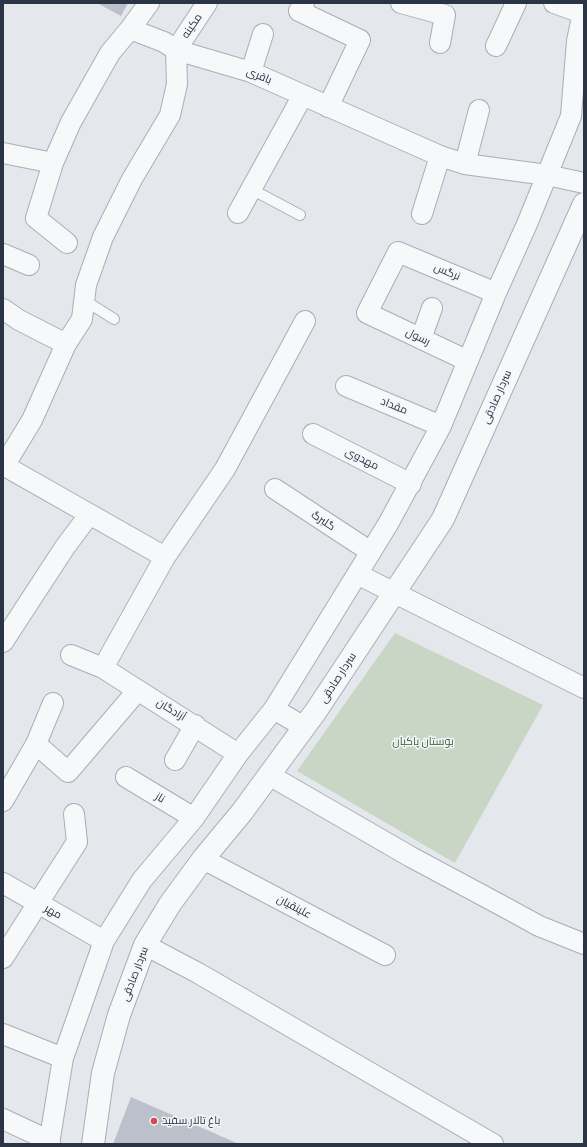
<!DOCTYPE html>
<html>
<head>
<meta charset="utf-8">
<style>
	body { margin:0 }
	#map { position:relative; width:587px; height:1147px; overflow:hidden; background:#e4e7ec; font-family:"PT Sans Narrow",sans-serif }
	canvas { display:block }
	.frame { position:absolute; inset:0; border:4px solid #2b3445; pointer-events:none }
</style>
</head>
<body>
<div id="map">
<canvas width="587" height="1147"></canvas>
<div class="frame"></div>
</div>
<script>
const ctx = document.querySelector('canvas').getContext('2d');
ctx.lineJoin = 'round';
function paint(path, color) { ctx.fillStyle = color; ctx.fill(path, 'evenodd'); }
const shape = rows => new Path2D(rows.map(r => 'M' + r).join(''));
function stroke(path, color, width, dash) { ctx.strokeStyle = color; ctx.lineWidth = width; ctx.lineCap = dash ? 'butt' : 'round'; ctx.setLineDash(dash || []); ctx.stroke(path); }
function label(font, color, halo, rows, align = 'center') {
  ctx.font = font + ' "PT Sans Narrow",Cairo,sans-serif'; ctx.lineWidth = 3; ctx.setLineDash([]); ctx.textBaseline = 'middle'; ctx.strokeStyle = halo; ctx.fillStyle = color; for (const [text, x, y, turn = 0] of rows) {
    ctx.save(); ctx.translate(x, y); ctx.rotate((+turn || 0) * Math.PI / 180); ctx.textAlign = isNaN(turn) ? turn : align; if (halo) ctx.strokeText(text, 0, 0); ctx.fillText(text, 0, 0); ctx.restore();
  }
}
paint(shape([
	[395,633,543,705,455,863,297,771]
]), '#c9d6c5');
paint(shape([
	[97,3,128,3,121,16],
	[131,1097,239,1144,113,1144]
]), '#bbc0ca');
const service = shape([
	[251,189,300,215],
	[84,300,114,319]
]);
const minor = shape([
	[304,3,299,11,360,40,328,107],
	[401,3,445,15,440,43],
	[554,3,582,13],
	[130,29,149,3],
	[496,46,516,3],
	[251,72,263,34],
	[3,153,53,163,71,122,110,53,130,29,164,42,176,50,251,72,440,156,465,164,547,175,584,183],
	[53,163,36,218,67,243],
	[465,164,479,110],
	[238,213,303,95],
	[422,214,440,156],
	[3,254,29,265],
	[3,309,19,320,66,344],
	[421,339,432,308],
	[468,361,367,313,398,252,496,293],
	[346,386,441,426],
	[313,434,411,484],
	[3,465,165,557],
	[4,466,32,420,66,344,82,319,86,285,103,237,132,179,170,115,177,84,176,50,207,3],
	[275,489,371,552],
	[357,574,584,688],
	[3,642,65,547,89,515],
	[71,655,103,668,238,754],
	[103,668,165,557,225,469,305,321],
	[53,703,36,744,68,772,138,690],
	[274,709,304,727],
	[175,760,195,725],
	[269,775,411,857,508,909,539,926,584,944],
	[126,777,194,818],
	[3,801,36,744],
	[203,859,385,955],
	[3,883,104,941],
	[145,945,198,973,493,1144],
	[3,958,77,842,74,814],
	[3,1034,63,1058],
	[3,1119,50,1141],
	[49,1144,63,1058,104,941,142,880,194,818,238,754,274,709,388,524,441,426,496,293,527,224,571,116,577,41,584,7]
]);
const tertiary = shape([
	[93,1144,103,1073,119,1015,145,945,170,904,203,859,242,812,316,711,443,519,584,204]
]);
stroke(service, '#a9aeb7', 12);
stroke(minor, '#a9aeb7', 22);
stroke(tertiary, '#a9aeb7', 24);
stroke(service, '#f7f8fa', 10);
stroke(minor, '#f7f8fa', 20);
stroke(tertiary, '#f7f8fa', 22);
for (const [x, y, r, color] of [
	[154,1121,4,"#d1495b"]
]) { const dot = new Path2D(); dot.arc(x, y, r, 0, 2 * Math.PI); ctx.fillStyle = color; ctx.fill(dot); stroke(dot, '#f4f6f9', 1.5); }
label('11px', '#2b3445', '#f4f6f9', [
	["مکینه",192,26,-56],
	["باقری",259,76,22],
	["نرگس",447,272,23],
	["رسول",418,337,26],
	["سردار صادقی",497,397,-66],
	["مقداد",394,406,22],
	["مهدوی",362,459,27],
	["گلبرگ",323,521,33],
	["سردار صادقی",338,678,-57],
	["آزادگان",171,710,32],
	["ناز",160,798,31],
	["علینقیان",294,907,28],
	["مهر",53,912,30],
	["سردار صادقی",135,974,-69]
]);
label('11px', '#3f6138', '#f4f6f9', [
	["بوستان پاکبان",423,742]
]);
label('11px', '#2b3445', '#f4f6f9', [
	["باغ تالار سفید",162,1121]
], 'left');
</script>
</body>
</html>
